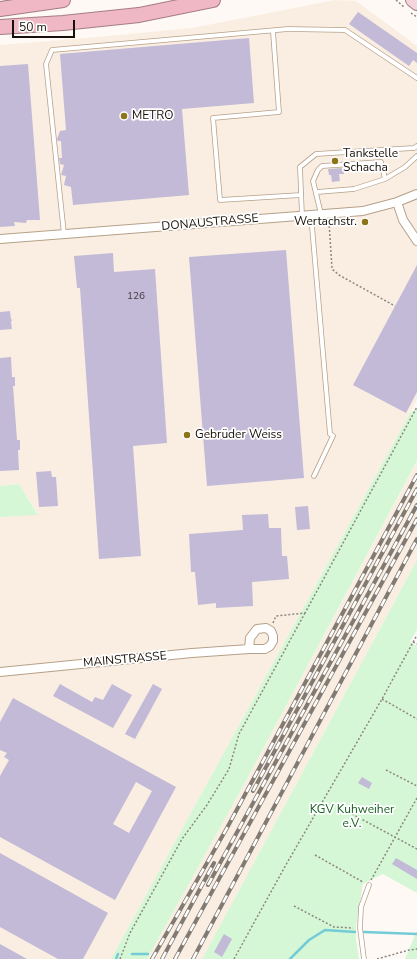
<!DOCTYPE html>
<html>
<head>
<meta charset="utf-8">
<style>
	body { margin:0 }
	#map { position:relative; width:417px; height:959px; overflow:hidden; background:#fef9f4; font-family:"Nunito Sans",sans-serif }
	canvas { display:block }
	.scale { position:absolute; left:12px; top:20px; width:63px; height:18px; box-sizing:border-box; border:2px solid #181008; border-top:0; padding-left:5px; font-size:12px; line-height:14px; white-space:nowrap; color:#181008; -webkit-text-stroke:3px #fff; paint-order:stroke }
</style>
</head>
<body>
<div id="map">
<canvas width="417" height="959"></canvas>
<div class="scale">50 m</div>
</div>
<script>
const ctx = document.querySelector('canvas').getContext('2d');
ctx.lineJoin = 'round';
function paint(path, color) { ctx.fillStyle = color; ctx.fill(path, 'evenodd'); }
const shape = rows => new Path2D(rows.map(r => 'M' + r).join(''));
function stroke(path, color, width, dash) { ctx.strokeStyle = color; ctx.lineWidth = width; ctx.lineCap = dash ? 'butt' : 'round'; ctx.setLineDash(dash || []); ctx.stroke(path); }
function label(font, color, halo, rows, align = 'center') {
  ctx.font = font + ' "Nunito Sans",sans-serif'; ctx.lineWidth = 3.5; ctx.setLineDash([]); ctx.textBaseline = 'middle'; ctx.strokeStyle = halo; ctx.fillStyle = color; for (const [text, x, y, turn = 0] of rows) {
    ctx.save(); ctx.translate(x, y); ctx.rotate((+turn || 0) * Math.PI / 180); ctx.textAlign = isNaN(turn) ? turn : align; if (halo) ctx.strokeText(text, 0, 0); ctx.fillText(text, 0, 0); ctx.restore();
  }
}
paint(shape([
	[335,0,356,1,417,46,417,400,111,959,0,959,0,517,38,514,19,484,0,486,0,45,87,38,192,28],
	[417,462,417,560,202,959,147,959,241,790]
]), '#faeee2');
paint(shape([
	[417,408,417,461,241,790,147,959,111,959,410,413],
	[19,484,38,515,0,517,0,486],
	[417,560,417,630,410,642,417,646,417,893,383,874,363,884,356,925,356,939,359,959,202,959],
	[417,930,417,959,405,959]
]), '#d5f7d6');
stroke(shape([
	[364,932,417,934],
	[132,954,148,954],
	[116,959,118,954],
	[290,959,309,940,325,930,355,932]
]), '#73cbd7', 2.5);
paint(shape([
	[358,12,417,53,417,63,413,60,409,66,349,24],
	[249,38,254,103,182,109,189,195,73,205,71,187,64,185,66,176,61,175,64,165,60,164,59,158,62,158,61,141,58,141,57,139,60,131,66,130,60,54],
	[28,64,40,220,27,220,26,223,14,222,15,226,0,227,0,66],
	[343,168,344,174,339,174,340,181,332,182,331,175,329,175,328,169],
	[286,250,304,478,207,486,189,257],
	[113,253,114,272,155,269,167,443,133,446,141,556,99,559,80,288,77,288,74,256],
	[417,265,417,392,406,413,353,385],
	[10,311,11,319,12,320,11,322,12,329,0,330,0,312],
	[11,357,12,377,15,377,15,386,13,386,17,440,20,440,20,450,18,450,19,470,0,471,0,358],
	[51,471,52,477,56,477,58,506,39,507,36,472],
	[308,506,310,529,297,530,295,507],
	[268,514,269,528,281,528,282,556,287,556,289,579,252,582,253,606,216,608,216,603,198,605,195,572,191,572,189,534,243,530,242,515],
	[60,684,92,702,95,697,103,700,112,684,132,695,113,728,53,696],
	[153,684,162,689,135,739,125,734],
	[13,698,176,787,115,900,0,837,0,776,9,760,4,757,7,753,0,750,0,722],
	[136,782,152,791,129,833,113,824],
	[362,777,372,783,369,789,358,783],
	[0,853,108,913,83,959,58,959,0,927],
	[396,858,417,870,417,879,392,864],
	[224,934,232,939,222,957,214,952],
	[0,944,27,959,0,959]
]), '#c2bad7');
const lane = shape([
	[273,32,279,112,213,118,220,200,301,195],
	[317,192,354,189,385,179,405,167,417,156],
	[321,214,313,181,318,170,322,166,381,162,385,179],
	[311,215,330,434,333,436,314,476],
	[302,216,300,167,316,154,397,149,414,148,417,146],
	[64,234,46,64,52,50,288,29,345,30,417,78],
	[364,959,360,928,361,907,369,885]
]);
const street = shape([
	[397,202,403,220,417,241],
	[0,239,363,211,397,202,417,194],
	[0,672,192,653,249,649,265,649,270,646,273,641,273,636,271,631,266,628,257,629,250,638,249,649]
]);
const primary = shape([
	[412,0,417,4]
]);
const highway = shape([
	[0,9,63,0],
	[0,27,63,23,139,15,213,0]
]);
stroke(lane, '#b6a089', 5.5);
stroke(street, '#b6a089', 10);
stroke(primary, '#a47d83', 14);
stroke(highway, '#a47d83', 16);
stroke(shape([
	[396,0,404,7],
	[411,13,417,17],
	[329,222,332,269,339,275,395,306],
	[273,623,276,616,305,613,417,407],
	[413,642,417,644],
	[382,699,417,719],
	[386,770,417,786],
	[352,814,417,849],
	[315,855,363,882],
	[371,880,417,798],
	[294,906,334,927,353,928],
	[120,959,130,933,182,839,207,805,229,769,239,734,305,613],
	[234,959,287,863,382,699,417,635],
	[377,959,409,950,417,949]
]), '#8d8680', 1.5, [2, 2]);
stroke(lane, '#fff', 4);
stroke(street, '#fff', 8);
stroke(primary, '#f6d4dc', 12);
stroke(highway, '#f0b8c5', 14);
const rail = shape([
	[253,791,417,489],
	[208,885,417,505],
	[152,959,227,828,417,475],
	[162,959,214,863],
	[175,959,417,519],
	[193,959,417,539]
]);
stroke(rail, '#827b74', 4);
stroke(rail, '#fff', 2.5, [8]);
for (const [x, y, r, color] of [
	[124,116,4,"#8b7518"],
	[335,161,4,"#8b7518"],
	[365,222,4,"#8b7518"],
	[187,435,4,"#8b7518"]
]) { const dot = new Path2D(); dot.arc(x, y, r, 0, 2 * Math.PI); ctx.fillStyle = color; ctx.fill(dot); stroke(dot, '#fff', 1.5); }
label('10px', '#423a3c', null, [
	["126",136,297]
]);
label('12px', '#181008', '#fff', [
	["METRO",132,116],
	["Tankstelle",343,154],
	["Schacha",343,168],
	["Wertachstr.",357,222,"right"],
	["Gebrüder Weiss",195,435]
], 'left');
label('12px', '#181008', '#fff', [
	["DONAUSTRASSE",210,223,-5],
	["MAINSTRASSE",125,660,-5]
]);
label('12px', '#175f23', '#fff', [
	["KGV Kuhweiher",352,810],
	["e.V.",352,824]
]);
</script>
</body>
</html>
